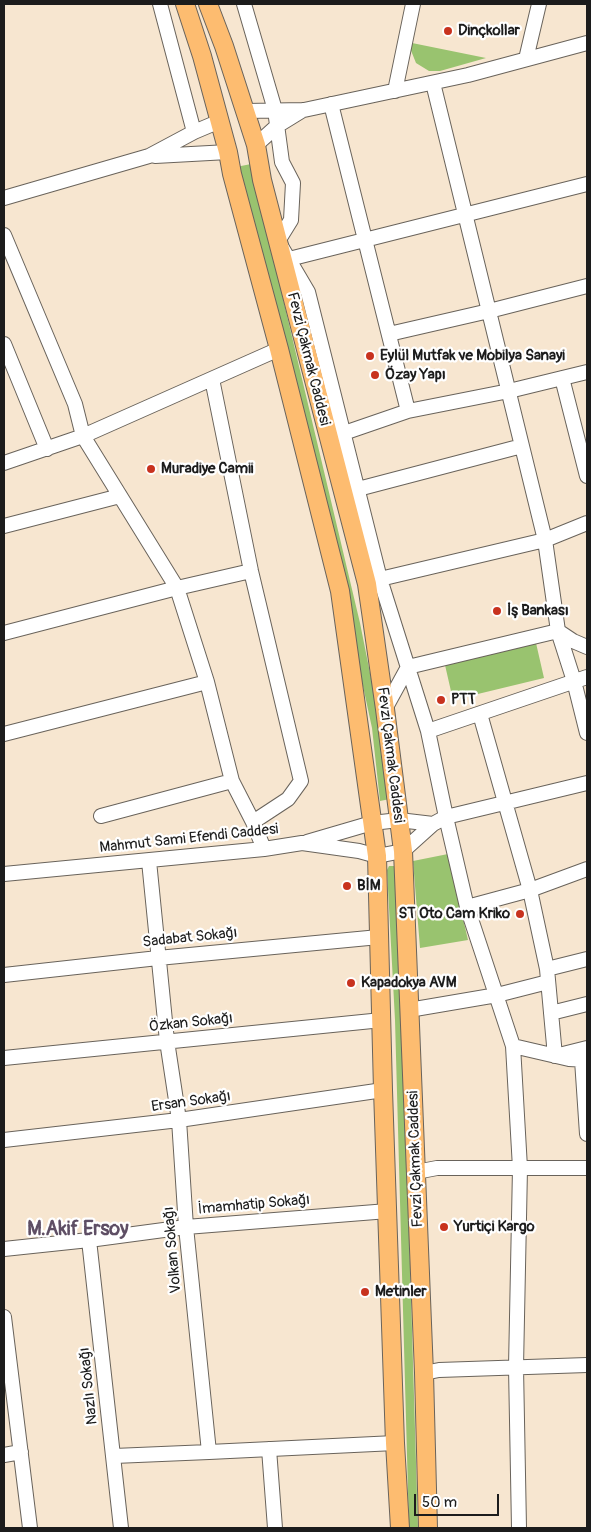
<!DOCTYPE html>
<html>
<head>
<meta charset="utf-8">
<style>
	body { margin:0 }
	#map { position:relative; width:591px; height:1532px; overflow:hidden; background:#f7e6d0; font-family:Pangolin,sans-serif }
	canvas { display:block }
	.frame { position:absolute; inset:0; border:5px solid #1c1c1c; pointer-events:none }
	.scale { position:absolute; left:414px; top:1494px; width:85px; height:22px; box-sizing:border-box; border:2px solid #1c1c1c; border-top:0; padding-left:6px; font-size:15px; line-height:18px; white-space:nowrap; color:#1c1c1c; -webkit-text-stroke:4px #fff; paint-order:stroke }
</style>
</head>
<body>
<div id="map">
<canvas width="591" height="1532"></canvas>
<div class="frame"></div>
<div class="scale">50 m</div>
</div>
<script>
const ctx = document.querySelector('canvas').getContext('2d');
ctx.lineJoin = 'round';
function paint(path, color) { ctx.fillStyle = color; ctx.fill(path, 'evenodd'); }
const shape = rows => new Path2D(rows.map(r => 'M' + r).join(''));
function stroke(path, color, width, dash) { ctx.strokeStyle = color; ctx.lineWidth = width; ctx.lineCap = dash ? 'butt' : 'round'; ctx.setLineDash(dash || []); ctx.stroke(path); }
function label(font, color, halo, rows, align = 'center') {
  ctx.font = font + ' Pangolin,sans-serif'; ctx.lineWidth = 4.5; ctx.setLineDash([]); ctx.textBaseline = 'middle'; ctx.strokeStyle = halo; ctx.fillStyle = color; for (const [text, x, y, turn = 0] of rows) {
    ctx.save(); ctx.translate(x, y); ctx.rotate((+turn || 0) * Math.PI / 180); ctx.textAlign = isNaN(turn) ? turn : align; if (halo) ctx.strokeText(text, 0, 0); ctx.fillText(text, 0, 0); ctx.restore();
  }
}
paint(shape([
	[412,43,486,58,440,71,429,71,416,63,410,48],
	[251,164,360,623,381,728,390,799,380,801,372,728,349,621,236,167],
	[536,643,544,678,453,700,445,665],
	[448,854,468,940,420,948,413,861],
	[389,866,395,866,402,1000,418,1528,409,1528,395,1020,387,870]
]), '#99c36f');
const minor = shape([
	[160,4,194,132],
	[244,4,275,110,282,162,293,183,291,220,278,241,308,292,380,579,428,731,446,817,467,907,513,1046,520,1168,516,1367,519,1528],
	[526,59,539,4],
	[433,83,545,540,558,631,574,681,587,733],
	[395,91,413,4],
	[331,104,408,411],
	[246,111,304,110,468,75,587,43],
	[256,145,277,126,303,110],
	[155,156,228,152],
	[4,198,149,156,194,132,220,121],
	[4,235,75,404,83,436,177,588,207,682,232,781,253,822,264,849],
	[289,259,587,184],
	[389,334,489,311,587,286],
	[4,344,47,449],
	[562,378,587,476],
	[212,379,251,571,301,781,288,799,253,822],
	[344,433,408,411,509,391,587,372],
	[4,463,83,436,279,349],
	[358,489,522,446],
	[4,526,120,496],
	[380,579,545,540,587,523],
	[4,633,177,588,251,571],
	[385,709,408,667,558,631,573,641,587,647],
	[480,714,530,890,547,969,555,1056,587,1048],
	[428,731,587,677],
	[4,734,207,682],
	[101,816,232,781],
	[307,842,372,823,399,820,433,824],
	[149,861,167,1041,179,1120,186,1227,209,1452,395,1443],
	[4,874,264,849,302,843,359,851,377,856,403,851,433,824,446,817,587,783],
	[467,907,530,890,587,869],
	[547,969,587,959],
	[4,975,158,958,379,937],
	[409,1010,497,995,548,982],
	[551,1013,587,1004],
	[513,1046,569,1059,587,1060],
	[4,1058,382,1020],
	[582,1060,587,1134],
	[4,1140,179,1120,383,1090],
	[416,1172,437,1168,587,1168],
	[89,1240,121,1528],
	[4,1249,89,1240,186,1227,388,1211],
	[4,1317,30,1528],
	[424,1373,439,1370,587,1365],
	[269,1449,275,1528],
	[4,1455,21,1452],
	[114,1456,209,1452]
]);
const major = shape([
	[185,4,202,56,228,152,232,174,279,349,340,591,377,856,383,1090,395,1443,400,1528],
	[208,4,224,46,256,145,262,180,367,584,385,709,403,851,424,1373,428,1528]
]);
stroke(minor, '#69635b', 16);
stroke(major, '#69635b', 20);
stroke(minor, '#fff', 14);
stroke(major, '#fdbc70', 18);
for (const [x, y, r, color] of [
	[448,31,5,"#c8321e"],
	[370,356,5,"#c8321e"],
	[375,375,5,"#c8321e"],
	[151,469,5,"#c8321e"],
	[497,611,5,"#c8321e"],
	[441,700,5,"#c8321e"],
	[347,886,5,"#c8321e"],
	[520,914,5,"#c8321e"],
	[351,983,5,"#c8321e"],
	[444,1227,5,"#c8321e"],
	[365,1292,5,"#c8321e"]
]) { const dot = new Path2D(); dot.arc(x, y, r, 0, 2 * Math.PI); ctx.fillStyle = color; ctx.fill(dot); stroke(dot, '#fff', 2); }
label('bold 15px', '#1c1c1c', '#fff', [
	["Dinçkollar",458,31],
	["Eylül Mutfak ve Mobilya Sanayi",380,356],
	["Özay Yapı",385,375],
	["Muradiye Camii",161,469],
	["İş Bankası",507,611],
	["PTT",451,700],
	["BİM",357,886],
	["ST Oto Cam Kriko",510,914,"right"],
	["Kapadokya AVM",361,983],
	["Yurtiçi Kargo",454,1227],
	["Metinler",375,1292]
], 'left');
label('15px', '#1c1c1c', '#fff', [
	["Fevzi Çakmak Caddesi",308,359,76],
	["Fevzi Çakmak Caddesi",390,755,83],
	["Mahmut Sami Efendi Caddesi",189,839,-6],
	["Sadabat Sokağı",190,938,-6],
	["Özkan Sokağı",191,1023,-6],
	["Ersan Sokağı",191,1102,-8],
	["Fevzi Çakmak Caddesi",416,1159,-92],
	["İmamhatip Sokağı",254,1205,-5],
	["Volkan Sokağı",173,1250,-95],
	["Nazlı Sokağı",89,1386,-96]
]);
label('bold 20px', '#5e4e64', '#fff', [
	["M.Akif Ersoy",78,1230]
]);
</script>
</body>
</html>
